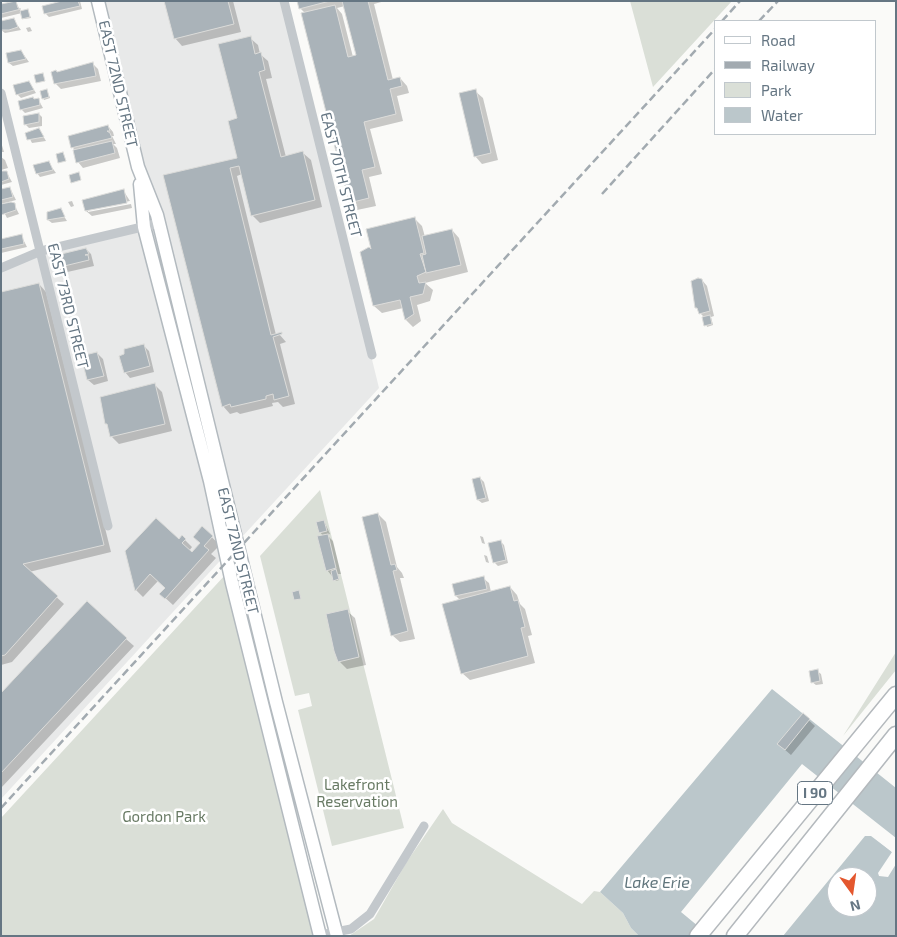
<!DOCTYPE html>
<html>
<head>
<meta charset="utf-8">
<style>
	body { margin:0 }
	#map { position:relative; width:897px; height:937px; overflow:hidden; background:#fafaf8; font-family:"Exo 2",sans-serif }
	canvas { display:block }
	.frame { position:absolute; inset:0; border:2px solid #657683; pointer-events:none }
	.legend { position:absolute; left:714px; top:20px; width:162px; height:115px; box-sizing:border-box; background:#fff; border:1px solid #c1c8cd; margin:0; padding:6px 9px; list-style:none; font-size:15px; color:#657683 }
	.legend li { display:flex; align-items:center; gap:10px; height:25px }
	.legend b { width:25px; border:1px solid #c1c8cd }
	.north { position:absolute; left:827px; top:867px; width:50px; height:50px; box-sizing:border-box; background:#fff; border:1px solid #c1c8cd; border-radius:50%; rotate:166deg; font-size:14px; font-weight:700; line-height:20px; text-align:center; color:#657683 }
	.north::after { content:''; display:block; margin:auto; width:18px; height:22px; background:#e4572e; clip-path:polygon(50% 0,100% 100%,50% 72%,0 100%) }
</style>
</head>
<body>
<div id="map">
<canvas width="897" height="937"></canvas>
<div class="frame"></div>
<ul class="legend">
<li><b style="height:6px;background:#fff"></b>Road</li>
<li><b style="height:6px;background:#a2aab0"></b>Railway</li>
<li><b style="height:14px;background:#dadfd7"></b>Park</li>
<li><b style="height:14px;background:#bbc7cb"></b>Water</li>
</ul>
<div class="north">N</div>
</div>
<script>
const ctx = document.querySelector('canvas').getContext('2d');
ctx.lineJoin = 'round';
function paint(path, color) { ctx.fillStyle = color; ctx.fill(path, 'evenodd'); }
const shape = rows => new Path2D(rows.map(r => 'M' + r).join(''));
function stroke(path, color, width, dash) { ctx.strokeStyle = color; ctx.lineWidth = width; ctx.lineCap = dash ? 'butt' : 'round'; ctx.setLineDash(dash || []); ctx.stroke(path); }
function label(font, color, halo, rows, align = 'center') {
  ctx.font = font + ' "Exo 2",sans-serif'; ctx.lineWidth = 5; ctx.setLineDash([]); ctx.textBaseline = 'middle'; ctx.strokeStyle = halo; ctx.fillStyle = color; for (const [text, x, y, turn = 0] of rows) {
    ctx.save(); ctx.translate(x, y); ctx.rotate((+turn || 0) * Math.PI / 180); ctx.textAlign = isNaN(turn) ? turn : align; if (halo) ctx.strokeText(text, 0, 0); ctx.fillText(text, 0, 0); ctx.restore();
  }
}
paint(shape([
	[98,1,284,1,379,388,1,799,1,268,41,251,158,223]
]), '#e8e9e9');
paint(shape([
	[630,1,732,1,653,87],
	[320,490,404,828,332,846,298,710,312,706,309,693,295,696,260,556],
	[226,574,316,936,1,936,1,818],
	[896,652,896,670,843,736],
	[443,809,452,823,582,904,594,891,600,892,623,913,631,928,639,936,349,936,374,919,406,863]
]), '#dadfd7');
paint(shape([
	[772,689,896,788,896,838,802,764,681,912,710,936,639,936,631,928,623,913,600,892],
	[865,836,871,836,896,855,896,936,783,936],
	[837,877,867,877,867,907,837,907]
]), '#bbc7cb');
paint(shape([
	[876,836,896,852,896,864,888,877,879,876,878,873,892,852,875,838]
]), '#fafaf8');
paint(shape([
	[65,1,80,1,82,9,49,17,46,14,44,7],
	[166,1,233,1,241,32,182,46,175,38],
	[298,1,385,1,374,4,393,80,400,78,407,86,409,93,397,96,403,121,370,129,382,174,369,177,376,206,357,210,350,203,305,13,300,8],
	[345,6,357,56,353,57,342,14,337,8],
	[16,2,21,12,28,11,31,18,24,19,22,13,1,18,1,5],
	[13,19,21,30,5,33,1,30],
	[30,27,32,31,28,32,26,28],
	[250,38,258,45,260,54,268,61,272,78,266,79,286,157,303,153,311,160,322,207,260,223,252,215,242,174,237,176,276,335,279,334,286,342,280,344,295,404,283,407,278,402,272,403,273,406,240,414,237,412,230,414,223,406,164,176,239,159,238,119],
	[21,51,29,62,13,66,9,63],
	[93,64,98,69,101,81,61,89,55,83,58,73],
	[29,82,36,93,21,98,17,94],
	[47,90,50,98,44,100,43,98],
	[475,91,483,98,498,160,482,164,475,156],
	[38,99,43,108,25,113,21,109],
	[39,114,42,117,42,126,29,128,25,124],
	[108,126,113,132,114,136,112,136,116,144,113,144,117,148,120,158,83,168,78,162,76,151,72,147],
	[39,129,46,141,32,143,27,133],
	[1,142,4,152,1,152],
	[1,157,5,160,8,168,1,170],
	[48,162,56,173,40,177,37,173],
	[1,173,7,173,12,182,1,185],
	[10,188,16,200,1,204,1,190],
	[123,190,130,201,88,209,88,212,131,204,132,208,92,216,86,211,84,201],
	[72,201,74,206,71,207,68,202],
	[14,204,19,214,7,218,1,206],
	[60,210,67,221,52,223,48,220],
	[415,219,422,226,425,237,452,230,459,238,468,272,425,283,433,290,430,301,417,305,421,321,413,327,406,320,403,308,382,313,374,306,361,253,374,253],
	[21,235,27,247,1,253,1,240],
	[86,249,91,254,94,266,63,273,57,267],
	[702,280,707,286,714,316,711,317,713,325,707,327,705,318,700,313],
	[39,284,46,292,111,552,29,572,64,604,12,662,1,665,1,294],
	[143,345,149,351,154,372,130,378,125,372],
	[97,353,103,359,108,381,94,385,88,380],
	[155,385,162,392,172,431,119,444,112,437,102,398],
	[480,478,484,482,489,501,482,503,478,500],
	[378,514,386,522,397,567,402,573,404,578,400,578,415,639,400,642,392,635],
	[324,521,330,534,327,535,333,541,341,574,338,574,339,580,336,581,327,570,323,536,320,532],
	[202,528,220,545,211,554,216,558,173,605,161,594,166,588,158,581,143,597,136,590,126,552,179,541,182,537,192,547,189,551,192,553,201,543],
	[480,536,483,537,485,544,482,543],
	[500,541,504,545,508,563,498,566,495,563],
	[484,555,487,556,489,563,486,562],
	[483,578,489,583,491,592,510,587,517,595,520,604,525,609,532,635,528,636,535,663,470,680,462,673,460,600,456,596],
	[347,611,355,618,366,665,347,669,340,662,328,615],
	[126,639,134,646,1,788,1,695],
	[817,671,821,674,823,684,816,685,812,682],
	[803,715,815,726,791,755,784,749]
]), '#0003');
const building = shape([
	[16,1,18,8,21,9,1,14,1,4,16,1],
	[62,1,78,1,80,6,44,14,42,6,62,1],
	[164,1,228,1,234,24,174,39,164,1],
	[297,1,330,1,299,9,297,1],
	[342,1,368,1,388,80,400,77,402,86,390,89,396,114,364,122,375,167,362,170,369,198,349,203,301,13,335,5,348,57,356,55,342,1],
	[28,9,30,17,22,19,20,11,28,9],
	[14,18,18,27,9,30,1,30,1,21,14,18],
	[251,36,255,54,261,52,265,70,259,72,281,157,303,151,315,200,251,216,239,166,230,168,271,335,282,332,282,334,273,337,289,396,274,400,273,394,266,396,266,399,231,407,230,404,222,407,163,175,237,158,228,121,237,118,218,44,251,36],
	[21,50,26,59,8,63,6,53,21,50],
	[93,62,96,76,54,84,51,72,56,70,57,72,93,62],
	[43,73,45,81,36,83,34,75,43,73],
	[29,81,34,90,16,95,13,85,29,81],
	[47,89,49,97,42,99,40,91,47,89],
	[476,89,491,153,474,157,459,93,476,89],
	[33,97,34,99,39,98,40,105,20,110,18,101,33,97],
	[39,113,39,122,24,125,23,116,39,113],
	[108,125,110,131,107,131,110,133,112,138,71,148,68,136,108,125],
	[39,128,44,137,27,140,25,133,39,128],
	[112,141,115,153,76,163,73,150,112,141],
	[63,152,66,161,58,163,56,154,63,152],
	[49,161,53,170,36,174,33,165,49,161],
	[1,171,7,171,9,179,1,182,1,171],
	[79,172,81,180,71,183,69,175,79,172],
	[10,187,13,197,1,200,1,189,10,187],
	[124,189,127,203,85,211,82,200,124,189],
	[11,202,15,203,16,210,1,215,1,204,11,202],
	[61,208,65,217,47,220,47,212,61,208],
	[415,217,424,253,420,254,426,272,417,276,419,283,426,282,423,294,410,297,414,314,405,320,400,300,373,306,360,252,369,247,371,249,366,229,415,217],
	[452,229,461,265,426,273,422,255,426,254,422,236,452,229],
	[22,234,24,244,1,249,1,239,22,234],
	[86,248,89,254,85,255,88,255,89,260,56,268,53,256,86,248],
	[698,278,702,279,710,311,699,314,697,308,695,308,691,281,698,278],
	[39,283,104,545,23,564,58,596,5,655,1,656,1,292,39,283],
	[710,315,712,324,704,326,702,317,710,315],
	[144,344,150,366,124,373,119,356,124,354,124,349,144,344],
	[97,352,104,376,87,380,81,356,97,352],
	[155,383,165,424,110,437,107,424,105,424,100,397,155,383],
	[480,477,486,498,477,500,472,479,480,477],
	[378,513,391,565,395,564,397,570,393,571,408,631,391,636,362,517,378,513],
	[156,518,179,539,182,535,186,539,182,543,192,552,200,543,193,537,202,526,213,536,204,546,209,550,165,599,159,594,165,588,150,574,135,591,125,551,156,518],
	[324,520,327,531,319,533,316,522,324,520],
	[328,534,336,568,326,571,317,536,328,534],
	[501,540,506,560,493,563,488,543,501,540],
	[336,569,339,579,333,581,331,571,336,569],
	[484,576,487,589,455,596,452,584,484,576],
	[510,586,514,601,518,600,525,627,521,628,528,656,461,674,442,604,510,586],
	[299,590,301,599,294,600,292,592,299,590],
	[87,601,127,638,1,773,1,693,87,601],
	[348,609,359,657,338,662,334,651,326,614,348,609],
	[818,669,820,681,811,683,809,671,818,669],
	[803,713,810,719,785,750,777,744,803,713]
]);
paint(building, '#aab3b9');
stroke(building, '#dcdcda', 1);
const secondary = shape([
	[98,1,138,167,157,215,276,702,337,936],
	[140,184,144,227,210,481,232,583,320,936]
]);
const highway = shape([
	[698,936,896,695],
	[735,936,896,735]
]);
stroke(secondary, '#b3babf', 15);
stroke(highway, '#b4b9bd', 19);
stroke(shape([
	[284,1,372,355],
	[1,93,108,526],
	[1,268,41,251,159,223],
	[320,935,351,929,370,914,424,826]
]), '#c3c8cc', 9);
stroke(secondary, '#fff', 12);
stroke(highway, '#fff', 16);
stroke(shape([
	[722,21,740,1],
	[759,21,778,1],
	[602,194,716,68],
	[1,808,716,28]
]), '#a2aab0', 2.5, [8, 4]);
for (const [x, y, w] of [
	[815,793,35]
]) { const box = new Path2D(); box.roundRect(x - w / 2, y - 11.5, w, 23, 4); ctx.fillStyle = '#fff'; ctx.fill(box); stroke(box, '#657683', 1); }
label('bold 14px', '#657683', null, [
	["I 90",815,793]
]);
label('15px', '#657683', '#fff', [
	["EAST 72ND STREET",118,84,77],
	["EAST 70TH STREET",341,175,76],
	["EAST 73RD STREET",68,306,76],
	["EAST 72ND STREET",238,551,76]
]);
label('15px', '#687a64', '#fff', [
	["Lakefront",357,785],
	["Reservation",357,802],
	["Gordon Park",164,817]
]);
label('italic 16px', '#60757c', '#fff', [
	["Lake Erie",657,883]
]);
</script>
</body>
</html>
